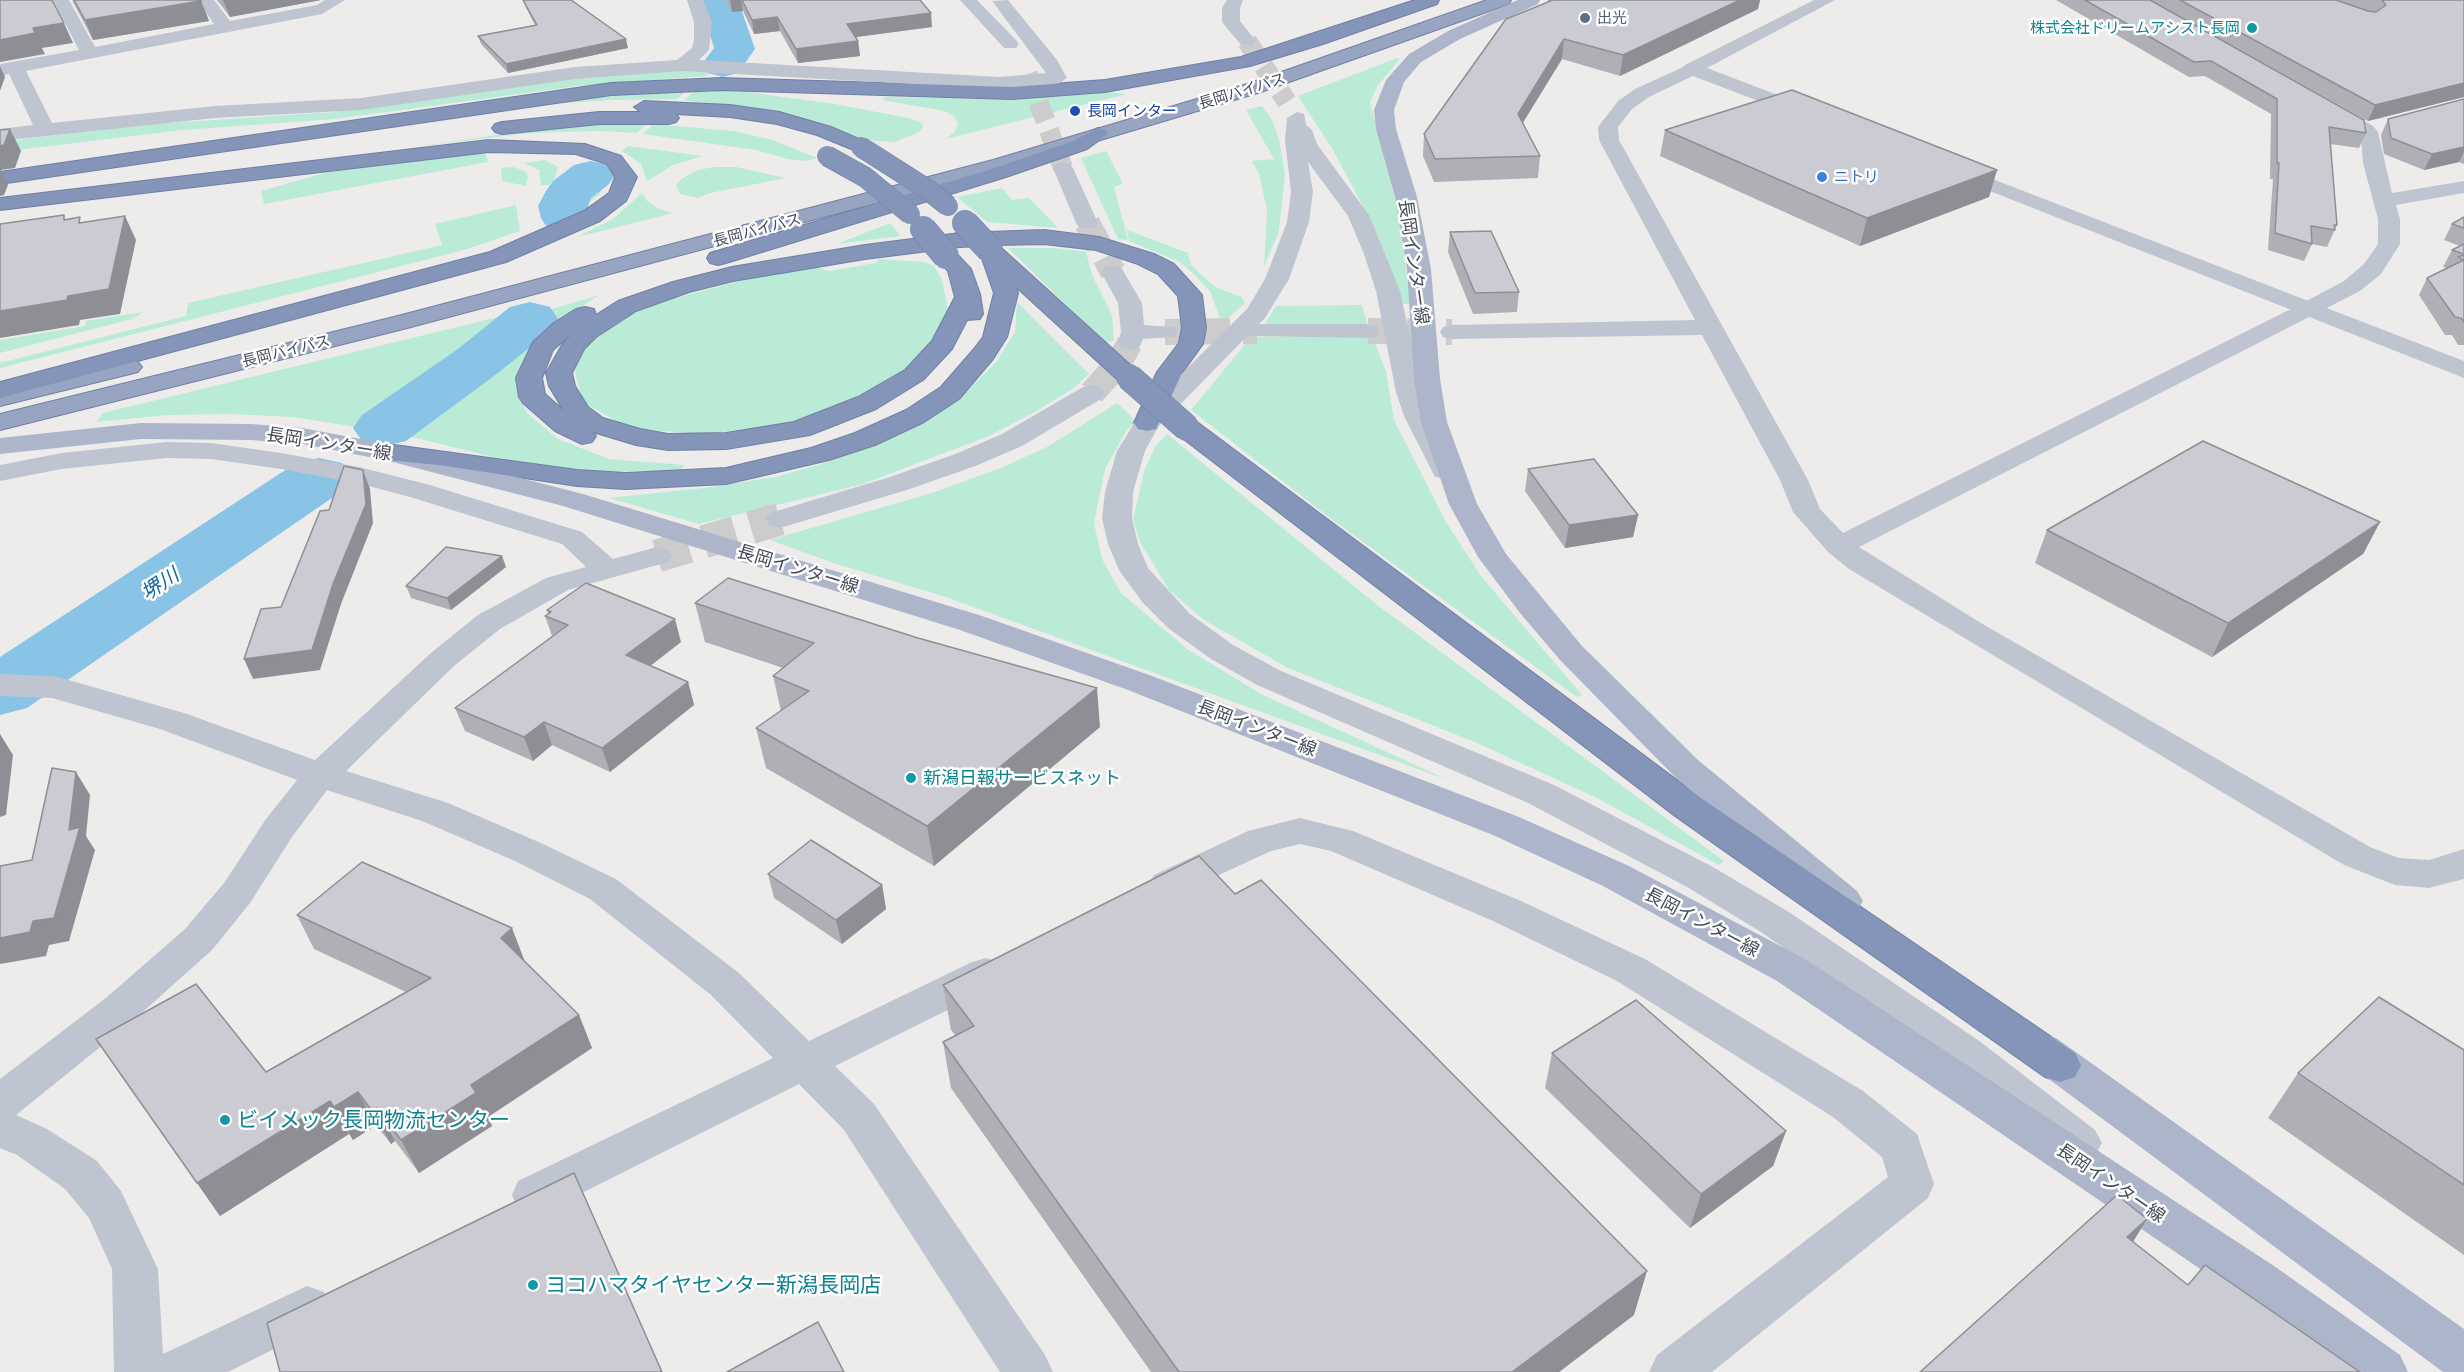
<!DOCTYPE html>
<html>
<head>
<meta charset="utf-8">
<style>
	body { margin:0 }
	canvas { display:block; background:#eeeceb }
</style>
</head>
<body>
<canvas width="2464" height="1372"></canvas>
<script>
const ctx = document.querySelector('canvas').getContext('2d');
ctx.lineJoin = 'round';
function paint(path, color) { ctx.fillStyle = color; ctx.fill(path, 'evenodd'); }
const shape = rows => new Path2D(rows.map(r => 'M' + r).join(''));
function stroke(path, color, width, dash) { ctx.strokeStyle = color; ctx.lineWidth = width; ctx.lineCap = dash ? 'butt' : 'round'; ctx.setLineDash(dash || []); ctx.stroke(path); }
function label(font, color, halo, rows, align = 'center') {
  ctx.font = font + ' Commissioner,"Noto Sans JP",sans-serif'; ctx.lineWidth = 5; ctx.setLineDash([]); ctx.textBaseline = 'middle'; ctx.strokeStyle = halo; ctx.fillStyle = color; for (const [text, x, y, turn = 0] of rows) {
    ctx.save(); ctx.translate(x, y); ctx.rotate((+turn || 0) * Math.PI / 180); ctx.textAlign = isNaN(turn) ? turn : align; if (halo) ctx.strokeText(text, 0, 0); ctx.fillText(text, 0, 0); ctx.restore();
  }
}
paint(shape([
	[1397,58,1400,59,1378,85,1370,102,1397,207,1411,304,1403,304,1364,208,1333,150,1298,96],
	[675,70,712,71,706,76,577,86,335,119,183,130,0,152,9,141,139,125,334,112,524,83],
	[688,90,677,99,611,100,536,105,612,94],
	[696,90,747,92,835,104,908,118,921,122,923,127,919,132,895,142,876,141,684,100],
	[1106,92,1127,94,945,139,955,132,958,124,955,117,944,111,883,100,884,97,998,99],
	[1262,106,1272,120,1279,139,1285,174,1279,231,1264,267,1267,210,1259,174,1252,161,1274,159,1246,110],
	[604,124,647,124,636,133,600,131,529,133,414,147,531,130],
	[654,124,733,131,773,140,817,158,806,161,788,159,756,150,643,134],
	[628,146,666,151,703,156,673,165,647,181,641,164,622,151],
	[1106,151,1123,184,1114,187,1128,240,1118,239,1081,158],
	[485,153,488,162,264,204,261,191,328,172,378,164],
	[545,160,558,167,554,180,549,185,541,185,539,170,524,163],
	[513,167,525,171,528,177,526,186,502,181,501,168],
	[715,167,736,167,786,178,710,193,698,198,680,194,676,186,681,179,697,170],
	[601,172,604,185,599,195,573,214,567,205,574,191],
	[1002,188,1012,200,1029,198,1058,228,987,222,957,197],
	[642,193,647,201,659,209,674,213,577,237,613,219],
	[516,205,520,231,464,250,0,368,0,363,186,316,188,303,442,245,435,224],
	[890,223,901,236,837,244],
	[1127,230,1188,253,1191,265,1215,287,1242,297,1245,303,1225,321,1221,321,1210,291,1195,275,1180,262,1129,241],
	[1008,248,1054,248,1086,252,1092,275,1112,315,1114,341,1105,343],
	[879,259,924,262,934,266,942,280,949,315,931,344,903,373,881,387,801,422,705,434,648,430,620,423,584,403,577,381,575,370,579,358,584,347,599,333,621,319,663,301,744,280,814,267,829,271,875,263],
	[599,295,554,325,533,345,523,362,517,394,527,413,558,439,609,459,685,465,679,471,577,471,494,457,387,431,487,359,542,312],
	[1017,302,1089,374,1074,388,1035,412,989,436,863,484,699,524,609,498,713,487,775,477,825,463,882,442,930,417,967,391,997,361,1015,332],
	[1362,305,1367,324,1265,324,1276,306],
	[143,312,132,319,0,353,0,340,85,326,86,321],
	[515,313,526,313,525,319,474,360,376,430,292,417,231,414,168,415,96,422,103,413],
	[1372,336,1386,372,1394,420,1446,522,1481,576,1582,695,1577,697,1330,518,1191,410,1251,337],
	[1117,403,1136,421,1127,430,1105,469,1094,523,1102,559,1121,593,1187,649,1263,695,1448,780,946,597,839,565,770,540,935,492,1003,467,1047,447],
	[1167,434,1376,604,1724,861,1719,865,1597,798,1477,743,1286,667,1204,620,1169,590,1141,544,1133,520,1144,471,1155,447]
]), '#baebd6');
paint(shape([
	[700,0,738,0,755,49,738,73,723,77,708,73,702,64,714,48,700,0],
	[591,161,608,165,615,175,608,185,591,198,588,206,591,218,584,229,566,233,548,229,541,218,538,206,546,191,553,181,574,165,591,161],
	[530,302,550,307,558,319,550,331,498,373,406,441,384,446,362,441,353,428,362,415,458,349,510,307,530,302],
	[319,458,342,463,351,477,342,491,27,708,0,715,0,657,296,463,319,458]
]), '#89c3e6');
stroke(shape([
	[1028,74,1063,168]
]), '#cccccd', 20, [20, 10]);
stroke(shape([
	[1087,223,1113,272],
	[1368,331,1452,332],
	[1165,332,1257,331],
	[1092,393,1117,365,1130,343]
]), '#cccccd', 26, [26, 13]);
stroke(shape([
	[657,556,780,519]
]), '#cccccd', 33, [33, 16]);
stroke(shape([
	[1247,41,1287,102]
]), '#cccccd', 20, [20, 10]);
const trunk = shape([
	[1487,0,1511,0,1509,4,1261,92,1007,168,411,327,0,430,0,414,394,317,993,160,1247,84,1487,0],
	[129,359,138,362,142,367,138,372,0,406,0,390,129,359]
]);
const motorway = shape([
	[1415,0,1439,0,1437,4,1323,44,1250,66,1105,92,1012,99,721,90,611,95,0,184,0,172,611,83,721,78,1012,87,1105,80,1241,57,1415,0],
	[644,101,730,105,779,112,831,127,868,143,871,147,868,151,861,153,817,135,777,124,730,117,676,114,679,118,676,122,669,124,599,124,502,134,495,132,492,128,495,124,502,122,599,112,641,112,634,107,644,101],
	[1098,128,1105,130,1108,134,1087,149,1006,177,726,263,718,265,710,263,707,258,710,253,992,169,1073,141,1098,128],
	[489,140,585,144,621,156,637,177,626,201,600,221,506,262,0,398,0,382,490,252,584,211,609,193,615,177,607,164,576,154,489,152,0,210,0,198,489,140],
	[1044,230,1099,237,1154,254,1174,264,1202,295,1206,328,1203,344,1182,373,1156,429,1147,431,1138,429,1134,423,1157,372,1179,343,1182,328,1178,296,1158,274,1138,264,1096,250,1044,244,998,245,1138,372,1142,377,1138,382,1129,385,1120,382,1015,286,1018,293,1007,337,993,359,959,399,924,422,875,445,829,460,726,484,626,489,577,486,439,465,387,460,377,458,373,452,377,446,387,444,577,470,626,473,726,468,811,448,855,433,906,410,941,387,974,349,983,337,994,293,979,250,981,246,960,247,865,259,733,281,689,292,636,311,596,337,584,349,572,373,575,386,588,407,603,418,640,429,668,434,726,433,794,422,858,397,905,370,932,341,955,297,948,271,935,256,938,251,954,251,971,269,980,294,983,314,980,319,967,320,952,349,923,380,876,409,810,435,726,449,668,450,636,445,593,432,596,436,592,442,582,444,555,431,523,403,519,397,516,378,533,342,554,323,576,309,585,307,594,309,596,315,618,301,673,282,732,267,865,245,960,233,1044,230],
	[572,333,562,345,546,373,549,386,564,411,545,394,542,378,553,350,572,333],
	[1187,420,1197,422,1701,798,2075,1053,2081,1065,2075,1077,2060,1082,2045,1077,1675,816,1177,434,1174,428,1177,422,1187,420]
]);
stroke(trunk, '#7080a4', 2);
stroke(motorway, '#7080a4', 2);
paint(shape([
	[53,0,69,0,95,47,214,24,197,0,214,0,230,21,317,5,325,0,345,0,322,14,26,71,52,123,215,106,361,98,575,67,677,60,692,48,694,40,694,22,687,0,703,0,712,22,709,50,699,60,999,77,1046,73,992,1,1008,0,1057,60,1067,78,1058,84,999,89,682,71,575,79,361,110,215,118,0,141,0,129,33,125,9,74,0,76,0,64,79,50,53,0],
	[960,0,977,0,1016,40,1019,44,1016,48,1004,48,960,0],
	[1692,63,1699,65,1701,69,1699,73,1649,97,1632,109,1618,127,1619,140,1808,480,1820,509,1843,533,2299,305,2344,281,2364,264,2378,244,2378,219,2363,163,2361,137,2319,111,2316,107,2319,103,2333,103,2373,126,2378,132,2392,193,2464,181,2464,193,2396,205,2400,219,2400,244,2381,274,2360,291,1859,547,1981,623,2370,847,2399,858,2429,860,2464,849,2464,879,2429,888,2395,885,2344,865,1849,569,1828,552,1793,512,1780,480,1702,335,1452,339,1443,337,1440,332,1443,327,1452,325,1695,320,1599,140,1598,127,1618,101,1635,89,1692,63],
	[1063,162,1070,164,1073,168,1098,223,1095,228,1079,228,1076,223,1053,168,1056,164,1063,162],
	[1113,265,1121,267,1142,303,1144,325,1174,327,1177,332,1174,337,1143,339,1139,348,1130,350,1121,348,1118,343,1121,332,1118,303,1101,272,1105,267,1113,265],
	[1257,324,1368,324,1377,326,1380,331,1377,336,1368,338,1248,336,1245,331,1248,326,1257,324],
	[1092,385,1101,387,1105,393,1101,399,1022,446,978,465,910,489,780,528,770,525,765,519,770,513,890,477,958,453,1002,434,1083,387,1092,385],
	[166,442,211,443,281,453,359,467,430,485,582,532,613,559,657,547,668,550,672,556,668,562,568,590,500,629,454,666,346,771,448,803,541,843,616,879,739,973,809,1041,972,962,986,958,1000,962,1006,973,1000,984,835,1066,874,1104,1045,1355,1053,1372,1000,1372,844,1130,799,1084,550,1209,534,1215,518,1209,512,1195,518,1181,773,1058,711,995,590,899,515,861,422,821,327,790,292,837,250,903,213,949,135,1019,16,1115,47,1129,97,1161,121,1191,158,1269,163,1354,307,1286,324,1292,331,1308,324,1324,228,1372,114,1372,112,1269,89,1218,65,1189,17,1155,0,1148,0,1079,107,997,185,929,224,883,266,819,297,780,160,729,52,698,0,696,0,674,53,676,65,679,184,713,315,760,432,652,478,615,546,578,586,567,562,544,410,497,357,483,281,469,211,459,166,458,62,469,0,481,0,465,62,453,166,442],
	[1300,818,1353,831,1521,901,1645,959,1863,1091,1917,1134,1934,1184,1928,1198,1712,1372,1649,1372,1657,1355,1888,1177,1882,1157,1833,1117,1617,981,1493,921,1331,851,1300,844,1271,851,1167,899,1154,895,1148,885,1154,875,1248,831,1300,818]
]), '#bfc5d0');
paint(shape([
	[1227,0,1243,0,1240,8,1240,21,1256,41,1253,45,1241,45,1222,22,1222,8,1227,0],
	[1814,0,1835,0,1707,68,1817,110,1820,114,1817,118,1803,118,1685,73,1683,69,1685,65,1814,0],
	[1297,112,1304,114,1306,125,1312,130,1317,144,1369,215,1400,291,1422,392,1430,416,1459,471,1455,477,1445,479,1435,477,1404,416,1396,392,1376,291,1364,254,1348,216,1308,162,1313,192,1309,222,1289,279,1265,318,1158,427,1145,451,1133,492,1132,518,1138,544,1148,568,1190,614,1233,645,1281,671,1554,785,1713,867,1789,912,1978,1040,2095,1130,2102,1143,2095,1156,2080,1162,2065,1156,1948,1064,1761,932,1687,887,1528,803,1257,685,1211,659,1168,628,1143,603,1119,570,1108,544,1102,518,1105,492,1117,451,1138,417,1247,309,1265,279,1287,222,1291,192,1285,140,1287,118,1297,112],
	[1951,163,2464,361,2464,378,1944,173,1941,169,1944,165,1951,163]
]), '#bfc5d0');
paint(shape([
	[1518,0,1540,0,1538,4,1460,39,1421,62,1404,82,1394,110,1396,129,1417,197,1431,269,1440,379,1447,422,1477,504,1506,554,1582,646,1698,760,1857,891,1863,901,1857,911,1844,915,1831,911,1674,776,1560,660,1520,613,1478,557,1449,504,1421,422,1414,379,1407,269,1395,197,1376,129,1374,110,1386,80,1409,54,1448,31,1518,0],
	[141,423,251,424,302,428,387,444,583,494,982,616,1152,676,1519,817,1629,866,1805,959,2274,1266,2400,1355,2408,1372,2343,1372,2240,1296,1777,981,1603,886,1493,835,1128,690,960,630,563,506,385,460,302,444,251,440,141,439,0,454,0,438,141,423],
	[2041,1033,2056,1038,2464,1329,2464,1372,2443,1372,2026,1062,2020,1050,2026,1038,2041,1033]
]), '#acb5ca');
paint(trunk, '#98a5c2');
paint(motorway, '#8495b9');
const motorwayBridgeFar1 = shape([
	[861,147,927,189,948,206],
	[827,156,865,177,910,214]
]);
const motorwayBridge = shape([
	[965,223,990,250],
	[923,229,946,256],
	[1129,377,1187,428]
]);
stroke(motorwayBridgeFar1, '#7080a4', 21, []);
stroke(motorwayBridge, '#7080a4', 27, []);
stroke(motorwayBridgeFar1, '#8495b9', 20);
stroke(motorwayBridge, '#8495b9', 26);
paint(shape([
	[72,0,201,0,209,21,93,40],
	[217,0,321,0,230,17],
	[523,0,628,48,508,73,481,44,478,36,535,25,526,8],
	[726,0,920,0,932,27,855,37,858,41,860,56,798,63,780,31,754,34,743,11,732,12],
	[1548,0,1760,0,1758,9,1620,76,1562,59,1523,123,1540,156,1538,178,1434,182,1423,156,1424,134,1547,2],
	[2056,0,2150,0,2366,133,2359,148,2330,144,2337,225,2327,247,2312,244,2304,261,2268,250,2273,179,2270,179,2271,114,2205,76,2189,77],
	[2150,0,2336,0,2371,11,2337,0,2464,0,2464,97,2368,121],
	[2464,99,2464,164,2459,162,2424,170,2384,154,2381,135,2388,119],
	[1665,130,1997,170,1989,197,1860,246,1660,156],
	[2464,217,2464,345,2458,345,2452,335,2445,335,2419,295,2427,278,2447,268,2443,267,2452,250,2460,246,2444,240,2452,224],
	[1450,232,1519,292,1517,312,1473,314,1448,252],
	[1528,469,1638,515,1633,537,1565,548,1525,491],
	[2380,522,2363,554,2212,657,2035,563,2047,530],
	[506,567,451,610,411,598,406,586],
	[695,603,1100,727,934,866,766,768,756,728,781,711,773,676,783,668,705,642],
	[547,610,681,642,650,666,688,682,694,705,610,772,552,745,533,761,465,731,455,708,552,636,545,616,548,614],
	[768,874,882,885,886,909,842,944,774,898],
	[1235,894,1634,1315,1559,1372,1151,1372,951,1088,943,1042,956,1036,951,1030,943,985],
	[297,915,525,962,579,1015,592,1048,488,1117,492,1126,419,1173,395,1141,391,1144,376,1125,353,1140,349,1134,220,1216,96,1039,266,1072,406,992,314,949],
	[2464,1050,2464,1255,2268,1118,2298,1073],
	[1552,1053,1786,1131,1773,1166,1690,1228,1545,1088]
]), '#afafb5');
paint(shape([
	[223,0,321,0,230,17],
	[730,0,741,0,743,11,732,12],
	[1740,0,1760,0,1758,9,1620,76,1623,55],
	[201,1,209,21,93,40,85,20],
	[931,13,932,27,849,38,847,24],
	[777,17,780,31,754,34,752,20],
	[64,23,73,43,42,48,45,54,0,62,0,40,33,28],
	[626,39,628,48,508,73,506,64],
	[1564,39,1562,59,1515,135,1518,114],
	[858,41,860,56,798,63,796,49],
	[0,66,5,77,0,91],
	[2464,83,2464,97,2368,121,2375,105],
	[10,129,21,151,15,168,1,170,8,185,4,195,0,196,0,146],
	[2464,147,2464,152,2459,162,2424,170,2432,154],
	[1997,170,1989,197,1860,246,1867,218],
	[125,216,136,240,120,314,80,320,79,325,0,338,0,311,68,296],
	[363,470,370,489,373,523,341,604,320,670,253,679,244,659,333,584],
	[1638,515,1633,537,1565,548,1569,525],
	[2380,522,2363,554,2212,657,2228,623],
	[502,556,506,567,451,610,447,598],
	[675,619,681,642,633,679,626,655],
	[688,682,694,705,610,772,602,748],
	[1097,688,1100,727,934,866,927,826],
	[544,722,552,745,533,761,524,737],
	[0,734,13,755,6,815,0,817],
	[76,772,90,795,86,836,95,850,69,941,49,945,46,956,0,964,0,938,33,921,69,830],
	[882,885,886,909,842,944,836,920],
	[512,928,525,962,501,938],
	[579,1015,592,1048,488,1117,492,1126,419,1173,401,1140,471,1085],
	[358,1092,376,1125,353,1140,334,1107],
	[330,1101,349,1134,220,1216,197,1183],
	[377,1108,395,1141,391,1144,372,1111],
	[1786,1131,1773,1166,1690,1228,1701,1194],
	[2147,1219,2122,1260,2127,1237],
	[1647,1271,1634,1315,1559,1372,1512,1372]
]), '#8e8f94');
const building = shape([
	[0,0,52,0,64,23,33,28,35,33,0,40,0,0],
	[74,0,201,0,201,1,85,20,74,0],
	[523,0,571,0,626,39,506,64,478,36,537,25,523,0],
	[742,0,920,0,931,13,847,24,858,41,796,49,777,17,752,20,742,0],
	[1553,0,1740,0,1623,55,1564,39,1518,114,1540,156,1435,159,1424,134,1506,19,1553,0],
	[2085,0,2150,0,2364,120,2366,133,2329,127,2337,225,2334,225,2335,230,2311,226,2312,244,2275,233,2279,163,2277,163,2277,99,2211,61,2194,62,2085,0],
	[2180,0,2336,0,2368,11,2376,12,2386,5,2382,0,2464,0,2464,83,2375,105,2180,0],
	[1792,90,1997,170,1867,218,1665,130,1792,90],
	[2464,99,2464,147,2432,154,2391,138,2388,119,2464,99],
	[10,129,4,145,0,146,0,130,10,129],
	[64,215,64,220,80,217,79,223,125,216,109,289,68,296,67,300,0,311,0,224,64,215],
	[2464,217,2464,228,2452,224,2464,217],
	[1491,231,1519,292,1475,293,1450,232,1491,231],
	[2464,244,2464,254,2452,250,2464,244],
	[2464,255,2464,260,2458,257,2464,255],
	[2464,260,2464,322,2461,318,2455,317,2427,278,2464,260],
	[2203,441,2380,522,2228,623,2047,530,2203,441],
	[1594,459,1638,515,1569,525,1528,469,1594,459],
	[344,466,363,470,366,504,333,584,312,650,244,659,261,609,281,607,320,511,329,510,344,466],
	[446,547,502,556,447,598,406,586,446,547],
	[728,578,918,638,1097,688,927,826,756,728,809,691,773,676,814,643,695,603,728,578],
	[586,583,675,619,626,655,688,682,602,748,544,722,524,737,455,708,568,625,545,616,551,612,547,610,586,583],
	[52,768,76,772,69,830,80,827,54,918,33,921,30,932,0,938,0,866,32,860,52,768],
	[811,840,882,885,836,920,768,874,811,840],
	[1199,856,1235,894,1261,880,1647,1271,1512,1372,1179,1372,943,1042,974,1026,943,985,1199,856],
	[362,862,512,928,501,938,579,1015,471,1085,476,1093,401,1140,377,1108,372,1111,358,1092,334,1107,330,1101,197,1183,96,1039,196,984,266,1072,431,978,297,915,362,862],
	[2379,997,2464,1050,2464,1185,2298,1073,2379,997],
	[1636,1000,1786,1131,1701,1194,1552,1053,1636,1000],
	[574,1173,662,1372,280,1372,267,1323,574,1173],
	[2117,1195,2147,1219,2127,1237,2188,1285,2205,1265,2360,1372,1920,1372,2117,1195],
	[818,1322,844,1372,727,1372,818,1322]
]);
paint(building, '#cbccd3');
stroke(building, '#8e8f94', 1.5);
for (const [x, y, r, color] of [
	[1585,18,6,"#5c6f8a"],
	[2252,28,6,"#0f9aa8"],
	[1075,111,6,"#1a4fb4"],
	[1822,177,6,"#3f7fe0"],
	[911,778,6,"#0f9aa8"],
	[225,1120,6,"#0f9aa8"],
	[533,1285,6,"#0f9aa8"]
]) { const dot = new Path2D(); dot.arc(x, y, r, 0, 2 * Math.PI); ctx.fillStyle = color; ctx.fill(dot); stroke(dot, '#fff', 2); }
label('15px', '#4e5e75', '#fff', [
	["出光",1597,18]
], 'left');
label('15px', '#0d838f', '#fff', [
	["株式会社ドリームアシスト長岡",2240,28]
], 'right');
label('15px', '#454b57', '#fff', [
	["長岡バイパス",1242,91,-17],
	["長岡バイパス",757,230,-15],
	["長岡バイパス",286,351,-14]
]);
label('15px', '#164399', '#fff', [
	["長岡インター",1087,111]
], 'left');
label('15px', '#366cbe', '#fff', [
	["ニトリ",1834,177]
], 'left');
label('18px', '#454b57', '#fff', [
	["長岡インター線",1414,262,82],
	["長岡インター線",329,444,9],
	["長岡インター線",798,569,17],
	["長岡インター線",1257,728,21],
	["長岡インター線",1702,922,28],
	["長岡インター線",2111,1183,34]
]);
label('18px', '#0d838f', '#fff', [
	["新潟日報サービスネット",923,778]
], 'left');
label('italic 20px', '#12689d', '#fff', [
	["堺川",160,584,-34]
]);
label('21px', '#0d838f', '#fff', [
	["ビイメック長岡物流センター",237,1120],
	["ヨコハマタイヤセンター新潟長岡店",545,1285]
], 'left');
</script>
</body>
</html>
